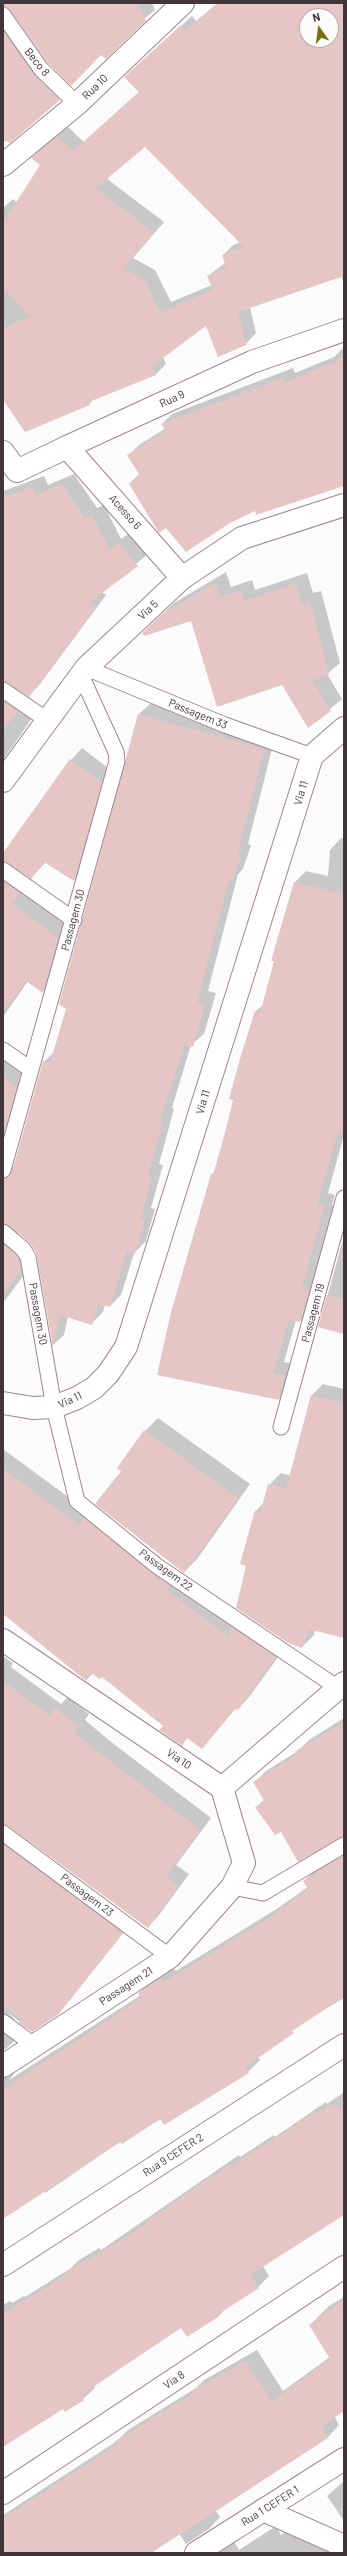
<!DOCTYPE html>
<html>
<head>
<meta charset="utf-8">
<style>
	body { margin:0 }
	#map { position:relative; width:347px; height:2556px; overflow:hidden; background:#fbfbfb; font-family:Barlow,sans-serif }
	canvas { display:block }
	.frame { position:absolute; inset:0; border:4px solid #43363a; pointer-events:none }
	.north { position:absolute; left:299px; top:8px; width:40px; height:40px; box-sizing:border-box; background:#fbfbfb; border:1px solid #b1acae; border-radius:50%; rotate:346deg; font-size:11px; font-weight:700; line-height:16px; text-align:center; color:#43363a }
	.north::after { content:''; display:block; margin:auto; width:14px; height:18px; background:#777112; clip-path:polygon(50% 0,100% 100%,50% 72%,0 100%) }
</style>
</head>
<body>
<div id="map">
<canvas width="347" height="2556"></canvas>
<div class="frame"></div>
<div class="north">N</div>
</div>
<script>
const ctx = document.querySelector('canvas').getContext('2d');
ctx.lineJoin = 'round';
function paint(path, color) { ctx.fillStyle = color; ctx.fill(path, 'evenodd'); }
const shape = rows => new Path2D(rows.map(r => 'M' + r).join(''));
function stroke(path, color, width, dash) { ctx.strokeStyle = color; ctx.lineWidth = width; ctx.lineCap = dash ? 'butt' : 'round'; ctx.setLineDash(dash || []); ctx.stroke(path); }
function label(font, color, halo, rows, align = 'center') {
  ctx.font = font + ' Barlow,sans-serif'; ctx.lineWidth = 3.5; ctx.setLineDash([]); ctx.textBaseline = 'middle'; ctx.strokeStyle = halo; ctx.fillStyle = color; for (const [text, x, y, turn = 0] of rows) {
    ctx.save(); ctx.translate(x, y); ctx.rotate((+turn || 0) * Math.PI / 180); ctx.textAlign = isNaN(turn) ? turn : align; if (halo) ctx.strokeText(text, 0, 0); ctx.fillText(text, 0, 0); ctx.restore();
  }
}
paint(shape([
	[3,3,152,3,155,10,101,54,4,6,44,64,69,89,9,142,6,140,3,143],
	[218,3,344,3,344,283,341,276,250,307,256,333,246,344,207,324,163,357,166,364,155,375,95,398,89,404,3,398,3,208,13,199,17,203,41,164,32,158,42,148,68,127,84,142,140,91,125,77,192,16,196,21],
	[307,16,331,16,331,40,307,40],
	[145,146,241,242,233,245,223,255,225,263,208,276,212,285,171,302,155,270,133,258,164,222,106,178],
	[344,347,344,481,256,510,166,527,159,532,130,484,140,474,129,455,139,445,166,428,162,424,172,414,293,368,295,373,334,357],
	[74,474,97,508,104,505,121,539,131,532,148,554,102,592,106,595,40,684,29,696,4,681,29,699,35,714,3,760,3,491,44,476,48,485],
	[226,572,231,587,252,580,255,590,307,573,313,593,321,591,340,663,327,674,342,699,308,727,282,684,192,620,155,621,174,603],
	[151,703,275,737,248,844,251,845,243,869,238,874,208,991,216,993,204,1034,191,1045,172,1108,174,1109,159,1164,163,1165,151,1208,155,1209,146,1241,134,1253,121,1295,110,1306,105,1305,103,1312,92,1323,68,1316,64,1335,53,1345,37,1252,30,1241,16,1231,27,1243,33,1263,3,1303,3,1053,29,1072,8,1165,14,1167,44,1062,55,1051,67,1009,60,1004,139,714],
	[82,748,112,771,85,868,74,880,46,862,31,878,7,862,22,891,69,927,54,980,43,992,28,981,3,1017,3,854,71,760],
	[341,838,344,839,344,1135,328,1193,335,1195,332,1205,340,1207,312,1310,300,1321,296,1320,284,1362,295,1364,290,1388,279,1399,212,1174,216,1170,256,1011,264,1004,295,882,306,871,328,876,330,850],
	[344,1236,344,1333,319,1326],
	[323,1384,344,1389,344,1637,315,1629,314,1635,302,1647,248,1565,256,1511,265,1501,269,1485,281,1473,291,1476,311,1396],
	[158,1418,250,1484,197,1559,184,1572,123,1471,145,1431],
	[3,1449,90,1513,96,1507,181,1574,287,1645,249,1697,238,1709,236,1708,202,1748,188,1737,181,1744,164,1725,102,1676,93,1673,86,1680,3,1613],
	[3,1656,13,1663,11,1667,61,1704,68,1697,89,1714,85,1720,110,1741,211,1818,176,1865,189,1874,159,1915,148,1927,6,1823,9,1829,133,1921,58,2014,32,2031,7,2012,26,2031,3,2051,4,2061,20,2066,9,2080,141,1995,139,1993,151,1981,173,1967,176,1971,275,1910,308,1887,304,1881,316,1869,344,1851,344,1998,302,2023,258,2057,260,2060,248,2072,121,2141,45,2193,44,2191,3,2217],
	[344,1718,344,1835,281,1830,256,1807,265,1799,254,1783,266,1771,298,1751,309,1740],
	[344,2092,344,2213,263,2266,269,2276,258,2287,228,2306,218,2317,182,2326,94,2386,95,2388,83,2399,63,2407,3,2444,3,2305,10,2301,12,2303,24,2296,25,2297,71,2268,79,2260,99,2248,101,2250,239,2155,240,2157,274,2135,275,2137,326,2102,327,2104],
	[344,2297,344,2410,334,2416,339,2425,328,2437,216,2511,220,2517,209,2529,186,2544,179,2533,149,2553,3,2553,3,2515,117,2441,128,2430,196,2388,204,2380,257,2350,283,2391,330,2357,310,2325,329,2306],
	[344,2481,344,2521,327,2496],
	[276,2526,281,2535,293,2526,344,2553,213,2553,234,2541,239,2550]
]), '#0003');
paint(shape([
	[3,3,137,3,146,21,106,59,101,55,71,86,48,63,10,10,3,6],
	[220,3,344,3,344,276,238,312,246,345,218,357,206,326,152,366,156,375,89,402,90,405,25,432,3,400,3,329,29,316,3,287,3,223,40,165,31,158,58,136,73,151,139,92,124,77,181,25,185,30],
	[307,16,331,16,331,40,307,40],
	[145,147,244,247,222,255,226,267,207,276,213,290,160,312,145,280,123,268,154,233,96,188],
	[3,31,34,74,60,100,10,143,3,139],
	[344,358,344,486,256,515,255,511,230,523,186,552,166,528,159,533,129,484,139,474,127,455,166,431,161,424,283,378,284,383],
	[62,484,85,519,92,515,110,550,119,543,138,566,90,602,96,607,29,697,3,681,3,497,32,487,36,495],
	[215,583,220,597,241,591,244,601,295,583,302,604,310,601,329,675,312,680,331,711,308,728,282,685,217,707,191,621,144,636,142,633,162,614],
	[3,701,18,711,3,730],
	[138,714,264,749,237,855,241,856,232,882,229,880,197,1002,205,1004,193,1047,184,1045,161,1119,163,1120,148,1176,152,1177,140,1220,144,1221,135,1254,127,1251,110,1307,98,1304,92,1325,60,1315,53,1347,36,1252,29,1242,9,1225,3,1223,3,1179,9,1177,12,1172,43,1061,50,1063,66,1009,59,1004],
	[70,759,102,783,74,881,44,862,31,879,3,861,3,853],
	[3,881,20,893,12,903,58,938,43,993,26,981,3,1012],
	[294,882,344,894,344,1131,340,1129,335,1141,317,1205,324,1206,302,1288,309,1290,300,1322,289,1320,273,1373,284,1375,279,1400,157,1375,170,1316,211,1174,213,1175,226,1129,233,1100,229,1099,241,1055,255,1011,260,1013,274,961,271,961],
	[3,1077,17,1087,3,1136],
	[3,1244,16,1255,21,1269,3,1295],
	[327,1295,344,1299,344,1334,318,1327],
	[311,1395,344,1404,344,1638,308,1629,302,1648,288,1643,236,1608,246,1566,240,1564,255,1510,260,1514,268,1484,286,1489],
	[144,1430,238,1498,184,1573,95,1504,121,1471,117,1468],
	[3,1469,79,1525,84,1518,170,1586,166,1590,228,1636,231,1627,276,1657,238,1710,235,1709,202,1749,187,1738,182,1746,159,1730,163,1726,102,1677,100,1679,91,1673,86,1681,84,1679,3,1614],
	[3,1681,50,1716,55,1708,78,1726,74,1732,98,1752,200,1830,166,1877,178,1886,148,1928,8,1826,3,1824],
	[344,1722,344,1836,298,1862,281,1832,275,1835,255,1807,265,1802,253,1782,298,1754,296,1751],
	[3,1844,123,1933,58,2015,32,2032,19,2023,22,2019,3,2006],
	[344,1855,344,1997,292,2031,294,2033,245,2067,249,2073,164,2125,160,2119,122,2144,120,2142,3,2219,3,2089,141,1998,138,1993,161,1978,164,1982,263,1922,308,1889,303,1881],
	[334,2103,344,2113,344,2215,250,2275,259,2288,217,2315,218,2317,187,2337,181,2328,81,2395,84,2400,65,2412,63,2409,3,2447,3,2314,67,2274,66,2272,88,2258,89,2260,146,2224,145,2222,227,2166,228,2168,262,2146,263,2147,314,2112,316,2114],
	[344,2300,344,2411,322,2426,328,2438,151,2553,3,2553,3,2518,107,2451,117,2444,115,2441,193,2393,191,2391,246,2361,272,2401,330,2359,309,2325]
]), '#e6c6c4');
const service = shape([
	[3,15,41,69,77,104],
	[86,668,225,725,312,756],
	[3,690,47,720],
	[3,870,74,920],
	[3,1050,30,1069],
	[3,1170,117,761,116,752,81,675],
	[3,1232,23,1249,28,1257,54,1407,77,1501,157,1566,338,1688],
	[281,1427,344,1198],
	[3,1833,170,1957],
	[232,1887,263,1893,344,1845],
	[3,2022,35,2046]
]);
const minor = shape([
	[3,165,77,104,183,3],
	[67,447,252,362,344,330],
	[3,781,86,668,182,578],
	[3,1403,33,1408,54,1407,77,1398,94,1388,108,1374,126,1347,312,756,344,728],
	[3,1640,222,1788,344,1683],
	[3,2066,170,1957,232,1887,244,1863,222,1788],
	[3,2493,344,2267],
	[263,2510,344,2546]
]);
const tertiary = shape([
	[3,452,17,471,67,447,182,578,242,538,344,505],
	[3,2265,344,2045],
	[196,2553,344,2459]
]);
stroke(service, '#a2858c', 17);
stroke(minor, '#a2858c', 24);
stroke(tertiary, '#a2858c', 24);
stroke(service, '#fff', 15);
stroke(minor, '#fff', 22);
stroke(tertiary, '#fff', 22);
label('11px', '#43363a', '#fbfbfb', [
	["Beco 8",37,62,51],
	["Rua 10",95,87,-44],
	["Rua 9",172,399,-25],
	["Acesso 6",125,512,49],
	["Via 5",148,610,-43],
	["Passagem 33",198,714,22],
	["Via 11",301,793,-73],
	["Passagem 30",73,920,-75],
	["Via 11",203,1102,-73],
	["Passagem 19",313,1313,-75],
	["Passagem 30",38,1314,80],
	["Via 11",70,1400,-24],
	["Passagem 22",166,1570,36],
	["Via 10",179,1759,34],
	["Passagem 23",87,1895,37],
	["Passagem 21",126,1986,-33],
	["Rua 9 CEFER 2",173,2155,-33],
	["Via 8",174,2380,-34],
	["Rua 1 CEFER 1",270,2506,-32]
]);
</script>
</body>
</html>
